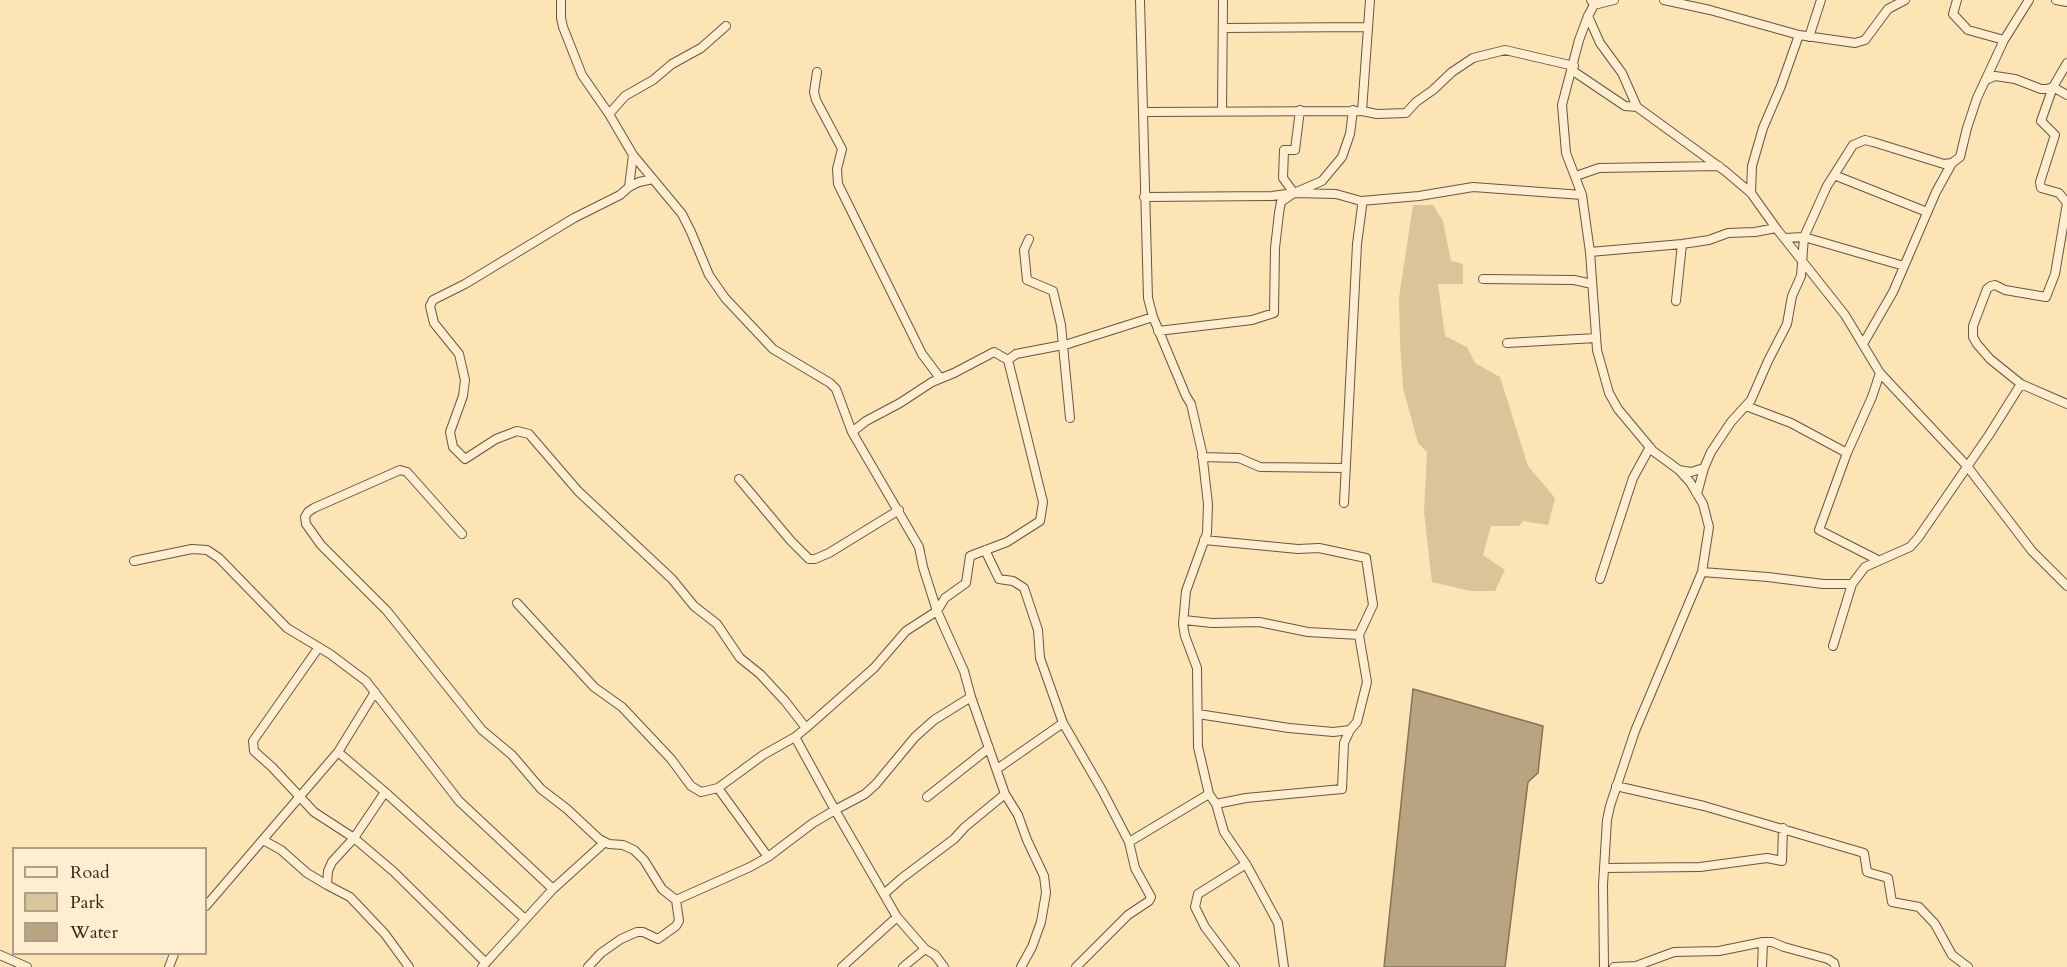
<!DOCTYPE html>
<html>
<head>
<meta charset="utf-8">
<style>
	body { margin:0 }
	#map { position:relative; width:2067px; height:967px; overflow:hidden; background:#fde4b4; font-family:Cardo,serif }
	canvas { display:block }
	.legend { position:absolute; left:12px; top:847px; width:195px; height:108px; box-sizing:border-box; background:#feedce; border:2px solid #ac9e88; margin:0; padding:8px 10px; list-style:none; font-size:18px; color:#31281e }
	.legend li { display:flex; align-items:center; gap:12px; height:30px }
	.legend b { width:30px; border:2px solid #ac9e88 }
</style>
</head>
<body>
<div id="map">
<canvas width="2067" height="967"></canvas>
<ul class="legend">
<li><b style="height:8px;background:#feedce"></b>Road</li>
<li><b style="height:16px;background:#dac49a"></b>Park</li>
<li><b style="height:16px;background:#b8a481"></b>Water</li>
</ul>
</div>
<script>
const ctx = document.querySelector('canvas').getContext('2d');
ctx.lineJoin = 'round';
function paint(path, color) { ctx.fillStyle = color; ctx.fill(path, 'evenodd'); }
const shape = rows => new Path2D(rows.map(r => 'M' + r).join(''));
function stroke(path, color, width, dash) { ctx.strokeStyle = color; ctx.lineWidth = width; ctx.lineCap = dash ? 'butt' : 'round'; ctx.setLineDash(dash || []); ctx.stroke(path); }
paint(shape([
	[1413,205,1433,205,1443,221,1451,261,1463,264,1463,284,1438,284,1445,336,1467,347,1475,363,1500,377,1528,466,1555,498,1548,525,1523,521,1519,526,1491,526,1483,555,1505,570,1495,591,1471,591,1432,582,1424,512,1427,452,1418,443,1403,388,1400,342,1399,298]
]), '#dac49a');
const water = shape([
	[1413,689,1543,726,1538,773,1528,782,1505,967,1384,967,1413,689]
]);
paint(water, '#b8a481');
stroke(water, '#827259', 1.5);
const minor = shape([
	[561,0,561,18,563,27,582,75,609,114,633,155,682,214,691,232,709,275,725,298,773,349,830,383,836,389,852,432,919,547,923,567,937,611,964,671,971,697,1005,794,1018,815,1027,840,1044,876,1046,893,1041,922,1032,947,1021,967],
	[1140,0,1148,298,1153,317,1186,396,1191,404,1202,452,1208,504,1207,533,1186,591,1183,624,1185,636,1197,668,1198,747,1209,794,1216,804,1224,832,1246,864,1278,923,1284,967],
	[1591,0,1594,5,1614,0],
	[1601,0,1594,5,1588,16,1579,40,1562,105,1566,153,1582,195,1590,252,1597,350,1609,393,1618,409,1653,451,1679,470,1690,482,1703,504,1709,527,1702,572,1635,731,1610,806,1607,820,1603,885,1604,967],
	[1664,0,1710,10,1799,35,1855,43,1865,40,1888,9,1905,0],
	[1957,0,1953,14,1968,30,2004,40,2029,0],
	[2056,0,2067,2],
	[1588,16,1600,43,1622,73,1637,107,1725,171,1751,193,1776,228,1845,315,1880,373,1967,466,2032,551,2067,586],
	[1223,28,1367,27],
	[1809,37,1821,0],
	[1573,71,1625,106,1637,107],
	[817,72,814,92,816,100,842,149,837,169,838,184,922,354,940,378],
	[1986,80,1995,76,2015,79,2041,89,2047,89,2053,87,2067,63],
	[2067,95,2053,87,2041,121,2055,135,2040,182,2041,188,2059,193,2067,203,2055,274,2046,297,2005,290,1995,285,1991,286,1987,289,1973,326,1973,337,1977,344,1990,359,2021,384,2067,404],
	[1353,110,1350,134,1342,157,1322,181,1294,193,1336,194,1361,201,1419,196,1473,187,1582,195],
	[1222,111,1223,0],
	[1362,111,1377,114,1406,113,1416,102,1433,90,1452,72,1473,58,1505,50,1574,66],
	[1143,112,1362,111,1370,0],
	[609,114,625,96,653,80,672,64,701,48,726,26],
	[1834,175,1927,212],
	[1576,176,1599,168,1719,166],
	[653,179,639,182,629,187,620,195,574,218,465,284,433,300,430,306,434,323,459,354,465,380,463,396,450,432,453,447,465,459,496,439,517,431,529,434,578,491,672,579,694,606,717,624,740,658,760,674,785,701,806,728,795,737,835,810,865,794,876,784,915,737,934,720,971,697],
	[629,187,633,155],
	[1294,193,1283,178,1284,150,1295,150,1300,110],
	[1751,193,1752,166,1763,128,1781,86,1799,35],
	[1144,197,1272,196,1294,193,1281,202,1279,213,1275,248,1274,313,1252,320,1158,331],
	[1784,238,1804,237,1904,266],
	[1029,239,1024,250,1027,280,1053,291,1061,325,1070,418],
	[1590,252,1682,244,1709,240,1728,233,1755,232,1776,228],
	[1483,279,1574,280,1592,284],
	[1676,301,1682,244],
	[1507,343,1596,338],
	[1863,344,1893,292,1936,192,1952,163,1960,157,1967,128,1977,98,2004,40],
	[1746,406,1791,423,1847,453],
	[852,432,866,421,900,403,932,382,954,373,994,352,1008,360,1016,354,1068,344,1153,317],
	[1202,457,1239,458,1260,467,1345,468],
	[1679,470,1691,472,1704,468],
	[739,479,791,541,809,559,815,559,829,553,899,510],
	[1697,494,1704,468,1711,452,1731,422,1751,400,1768,361,1787,324,1792,296,1801,276,1804,237,1827,186,1853,145,1865,140,1873,142,1944,164,1952,163],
	[1344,503,1357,244,1362,206,1361,201],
	[462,534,407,472,400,470,314,508,308,512,305,517,306,524,321,545,387,611,482,730,512,755,541,789,567,809,599,839,609,844,623,845,634,850,644,860,662,889,676,900,750,867,768,857,813,823,835,810,897,917,925,949,935,955,944,967],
	[985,550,999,579,1013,581,1024,588,1038,630,1040,658,1063,723,997,769],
	[1878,560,1819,530,1847,453,1872,397,1880,373],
	[134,561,192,549,207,550,219,558,287,628,330,654,366,681,459,801,553,889],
	[1702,572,1768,577,1823,584,1852,584,1865,567,1910,547,1918,538,1989,435,2021,384],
	[1600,579,1633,478,1650,447],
	[517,603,594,687,622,707,671,759,691,786,701,792,718,788,763,755,795,737],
	[1184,620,1212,623,1259,622,1308,632,1359,635],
	[1833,646,1852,584],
	[319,647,253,741,254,751,272,767,314,812,354,838,394,872,485,962],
	[1198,714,1289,728,1333,732,1350,730,1357,722,1367,682,1359,635,1373,605,1366,558,1319,548,1298,549,1204,540],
	[1063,723,1103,792,1129,842,1135,868,1151,897,1149,901,1128,915,1076,967],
	[806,728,874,668,906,631,937,611,945,598,966,583,970,556,1007,542,1040,521,1043,502,1008,360],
	[338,752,385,792,354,838,332,862,328,871,327,885,350,897,385,934,409,967],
	[1616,786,1704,806,1864,853,1867,872,1888,878,1892,902,1919,907,1935,924,1952,955,1968,967],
	[718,788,768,857],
	[385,792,525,919],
	[927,797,989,748],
	[1216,804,1246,798,1342,789,1344,743,1350,730],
	[263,840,281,850,307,873,327,885],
	[1129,842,1209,794],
	[1604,868,1700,867,1767,858,1782,861,1783,828],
	[884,894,902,878,954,839,965,827,1005,794],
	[206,906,338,752,375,692],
	[0,955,27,967],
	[169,967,174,954],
	[482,967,553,889,605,842],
	[588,967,601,953,621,939,637,932,643,932,658,939,676,926,679,921,676,900],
	[842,967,897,917],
	[903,967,925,949],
	[1235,967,1205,927,1195,907,1198,894,1246,864],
	[1614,967,1636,966,1674,952,1719,951,1763,942,1772,942,1784,947,1828,959,1834,963,1835,967],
	[1762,967,1763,942]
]);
stroke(minor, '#645744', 10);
stroke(minor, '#feedce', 8);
</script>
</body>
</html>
